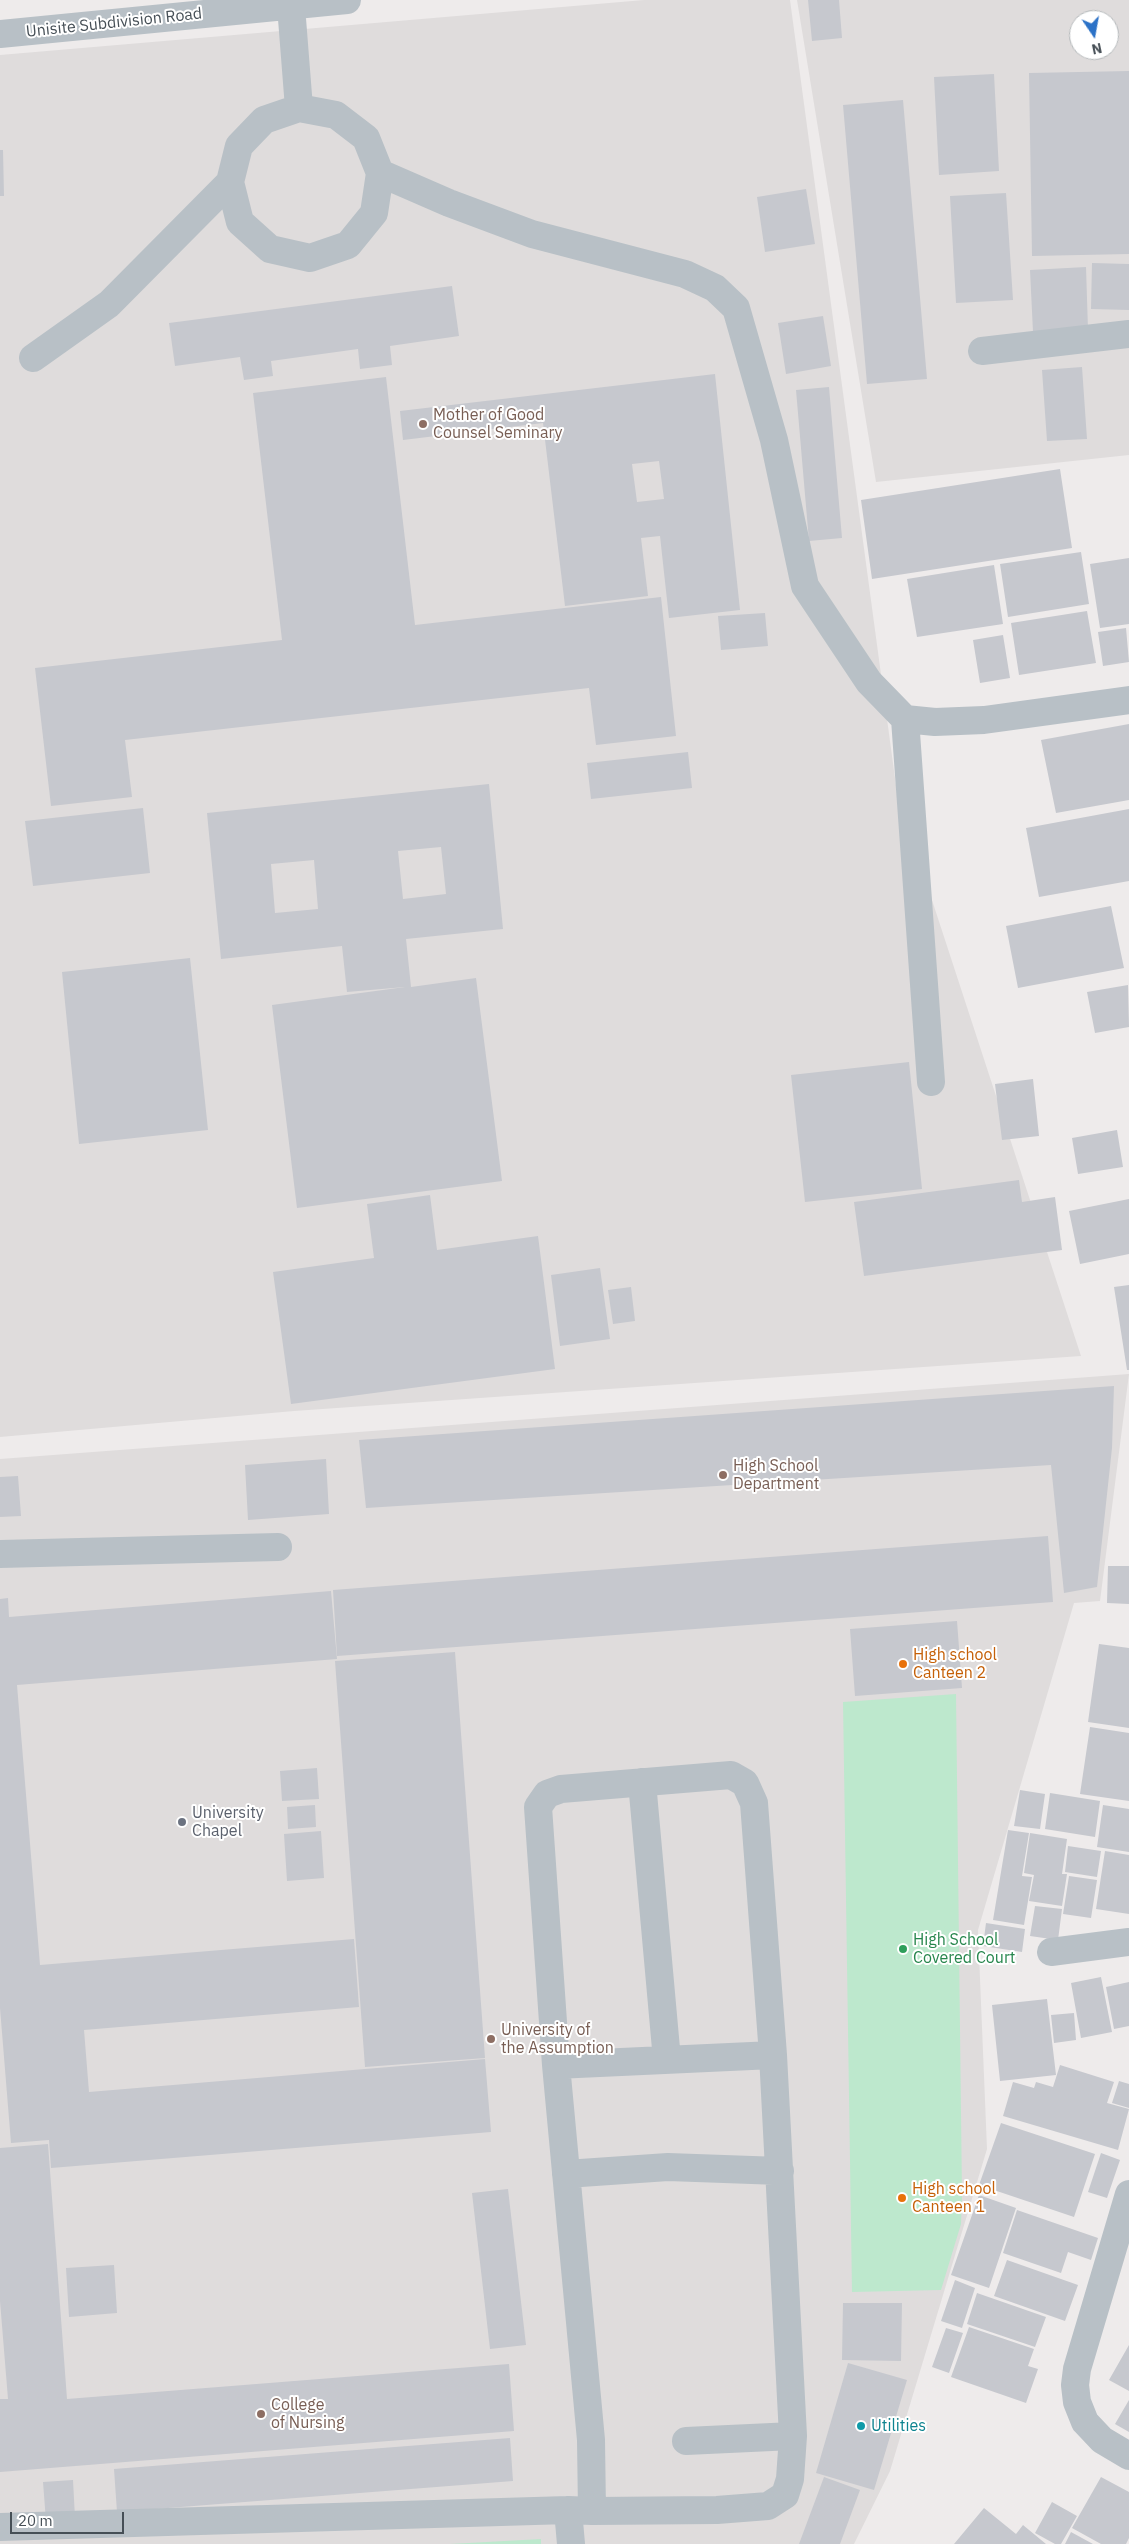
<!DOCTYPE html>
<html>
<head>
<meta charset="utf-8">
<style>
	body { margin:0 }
	#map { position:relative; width:1129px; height:2544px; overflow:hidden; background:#eeebeb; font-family:"IBM Plex Sans",sans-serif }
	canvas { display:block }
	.north { position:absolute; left:1069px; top:10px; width:50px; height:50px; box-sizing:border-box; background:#fff; border:1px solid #b5b9bb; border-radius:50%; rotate:168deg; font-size:14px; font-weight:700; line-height:20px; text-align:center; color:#464f56 }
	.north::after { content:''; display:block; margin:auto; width:18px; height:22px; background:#2c72c7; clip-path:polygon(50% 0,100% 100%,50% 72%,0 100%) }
	.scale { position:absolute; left:10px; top:2512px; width:114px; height:22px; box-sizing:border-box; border:2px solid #464f56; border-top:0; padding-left:6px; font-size:15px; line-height:18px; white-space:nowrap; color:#464f56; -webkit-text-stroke:4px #fff; paint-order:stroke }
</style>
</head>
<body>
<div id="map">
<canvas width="1129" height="2544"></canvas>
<div class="north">N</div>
<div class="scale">20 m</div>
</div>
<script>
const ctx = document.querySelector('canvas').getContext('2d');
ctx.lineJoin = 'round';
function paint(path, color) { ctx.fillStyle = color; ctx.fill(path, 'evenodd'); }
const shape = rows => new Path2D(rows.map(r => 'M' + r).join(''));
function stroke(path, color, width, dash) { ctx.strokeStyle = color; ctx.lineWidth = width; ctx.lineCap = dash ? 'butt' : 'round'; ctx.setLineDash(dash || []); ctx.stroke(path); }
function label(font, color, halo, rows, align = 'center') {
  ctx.font = font + ' "IBM Plex Sans",sans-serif'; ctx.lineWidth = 4; ctx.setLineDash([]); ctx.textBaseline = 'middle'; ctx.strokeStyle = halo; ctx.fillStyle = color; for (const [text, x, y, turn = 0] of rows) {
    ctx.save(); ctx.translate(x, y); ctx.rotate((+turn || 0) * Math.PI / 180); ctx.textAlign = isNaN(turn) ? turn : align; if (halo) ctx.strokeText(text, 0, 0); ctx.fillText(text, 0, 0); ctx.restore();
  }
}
paint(shape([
	[644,0,790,0,897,793,1081,1356,294,1411,0,1437,0,55],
	[797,0,1129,0,1129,455,876,482],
	[1079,20,1109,20,1109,50,1079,50],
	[1129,1374,1100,1601,1074,1603,978,1930,987,2149,890,2471,854,2544,0,2544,0,1459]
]), '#dfdcdc');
paint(shape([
	[956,1694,962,2196,961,2224,941,2290,852,2292,843,1702],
	[541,2539,541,2544,450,2544]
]), '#bde8cd');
paint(shape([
	[808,0,839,0,842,38,812,41],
	[1129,71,1129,254,1032,256,1029,73],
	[994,74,999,171,939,175,934,77],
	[903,100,927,379,867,384,843,105],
	[0,150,3,150,4,196,0,196],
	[806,189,815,244,765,252,757,197],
	[1006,193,1013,300,956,303,950,196],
	[1092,263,1129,264,1129,310,1091,309],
	[1086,267,1088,330,1033,332,1030,270],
	[452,286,459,336,390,346,392,365,360,369,358,349,271,361,273,376,244,380,240,357,175,366,169,323],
	[823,316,831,366,786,374,778,323],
	[1082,367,1087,439,1047,441,1042,370],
	[715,374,740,610,669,618,660,536,641,538,648,596,565,606,543,423,403,440,400,411],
	[659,461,664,499,637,502,632,464],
	[386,377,415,625,661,597,676,736,596,745,589,688,125,740,132,797,51,806,35,668,282,640,253,393],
	[829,387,842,538,809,541,796,390],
	[1060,469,1072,548,872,579,861,500],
	[1081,552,1089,604,1008,617,1000,564],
	[1129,558,1129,624,1100,628,1090,564],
	[994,565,1003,624,917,637,907,579],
	[1087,611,1096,663,1019,675,1011,623],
	[765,613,768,646,721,650,718,616],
	[1126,628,1129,662,1103,666,1098,632],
	[1003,635,1010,678,980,683,973,640],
	[1129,724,1129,800,1056,813,1041,740],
	[688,752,692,788,591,799,587,763],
	[489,784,503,929,406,939,411,987,476,978,502,1181,297,1208,272,1005,405,987,347,992,342,946,221,959,207,813],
	[441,847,446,894,403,899,398,851],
	[314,860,318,909,275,913,271,864],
	[143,808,150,873,33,886,25,821],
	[1129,809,1129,881,1039,897,1026,828],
	[1111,906,1124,968,1018,988,1006,926],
	[190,958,208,1130,79,1144,62,972],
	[1128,985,1129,1027,1095,1033,1087,992],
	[909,1062,922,1189,805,1202,791,1075],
	[1033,1079,1039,1136,1002,1140,995,1084],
	[1117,1130,1123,1167,1078,1174,1072,1138],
	[1019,1180,1022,1202,1055,1197,1062,1250,864,1276,854,1202],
	[430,1195,437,1250,538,1236,555,1369,291,1404,273,1272,374,1258,367,1204],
	[1129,1199,1129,1254,1080,1264,1069,1211],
	[600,1268,610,1339,560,1346,551,1275],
	[1129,1285,1129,1370,1127,1370,1114,1287],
	[631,1287,635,1321,613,1324,608,1290],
	[1114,1386,1112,1448,1097,1587,1064,1593,1051,1465,366,1508,359,1440],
	[326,1459,329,1514,248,1520,245,1465],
	[18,1476,21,1516,0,1517,0,1477],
	[1048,1536,1053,1602,337,1656,333,1590],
	[1108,1566,1129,1566,1129,1604,1107,1603],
	[331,1591,337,1659,17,1685,40,1965,354,1939,359,2007,84,2030,89,2092,485,2059,491,2132,51,2168,49,2140,11,2143,0,2008,0,1599,8,1598,9,1617],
	[957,1621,962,1688,855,1696,850,1629],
	[1099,1644,1129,1648,1129,1728,1088,1722],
	[455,1652,485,2058,365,2067,335,1661],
	[1090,1727,1129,1733,1129,1801,1080,1794],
	[317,1768,319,1799,282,1801,280,1771],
	[1020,1790,1045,1794,1040,1829,1014,1826],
	[1050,1793,1100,1801,1095,1837,1045,1829],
	[315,1805,316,1827,288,1829,287,1807],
	[1103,1805,1129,1809,1129,1852,1097,1847],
	[1008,1830,1029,1833,1022,1876,1032,1877,1024,1925,993,1920],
	[321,1831,324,1878,287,1881,284,1834],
	[1030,1833,1067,1839,1062,1874,1067,1874,1062,1906,1029,1901,1034,1875,1024,1873],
	[1068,1846,1101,1851,1097,1877,1065,1872],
	[1105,1851,1129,1855,1129,1914,1096,1909],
	[1069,1876,1097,1880,1091,1918,1063,1914],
	[1035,1906,1062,1909,1058,1940,1030,1936],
	[986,1923,1025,1929,1022,1952,983,1946],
	[1101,1977,1112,2032,1081,2038,1071,1983],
	[1129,1982,1129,2026,1114,2029,1106,1987],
	[1047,1999,1056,2075,1000,2081,992,2005],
	[1074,2013,1076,2040,1054,2043,1051,2015],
	[1060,2065,1114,2082,1107,2103,1129,2109,1118,2150,1003,2116,1013,2082,1034,2088,1036,2082,1053,2087],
	[1119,2081,1129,2084,1129,2108,1112,2103],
	[1001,2123,1095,2154,1074,2217,979,2185],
	[48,2144,67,2399,509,2364,514,2431,0,2472,0,2399,8,2399,0,2301,0,2148],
	[1101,2153,1120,2160,1107,2198,1088,2192],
	[508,2189,526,2345,490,2349,472,2193],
	[979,2195,1016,2208,989,2288,951,2275],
	[1017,2210,1098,2238,1091,2260,1068,2252,1061,2273,1003,2253],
	[1007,2260,1078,2285,1065,2321,994,2296],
	[114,2265,117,2313,69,2317,66,2268],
	[955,2280,975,2288,962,2328,941,2321],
	[977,2293,1046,2317,1035,2347,967,2324],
	[843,2303,902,2303,901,2361,842,2360],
	[969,2327,1034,2349,1028,2366,1038,2369,1026,2403,951,2377],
	[946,2328,963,2333,949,2373,932,2367],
	[1129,2345,1129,2391,1109,2380],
	[848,2363,907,2380,874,2490,816,2473],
	[1129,2400,1129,2432,1115,2424],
	[510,2438,513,2481,117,2512,114,2469],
	[824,2477,860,2490,840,2544,799,2544],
	[1101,2477,1129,2492,1129,2538,1126,2544,1101,2544,1072,2528],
	[73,2480,75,2518,46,2521,43,2482],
	[1052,2502,1077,2516,1061,2544,1055,2544,1035,2533],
	[984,2508,1016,2534,1023,2525,1046,2544,954,2544],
	[1071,2532,1093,2544,1065,2544]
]), '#c6c8ce');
stroke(shape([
	[291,6,299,108],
	[0,34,347,0],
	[380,173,374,213,348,245,310,258,270,249,240,222,230,182,239,146,264,120,299,108,336,115,366,138,380,173,449,203,532,234,685,274,715,288,736,308,774,440,805,586,869,682,905,719,935,722,984,720,1129,700],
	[982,351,1129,334],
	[33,358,109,304,230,182],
	[905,719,931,1082],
	[0,1554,278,1547],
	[642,1782,667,2060],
	[1051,1952,1129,1942],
	[556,2065,773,2055],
	[566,2174,668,2167,780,2171],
	[1129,2194,1077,2369,1075,2385,1077,2402,1085,2422,1102,2440,1129,2456],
	[686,2441,793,2436],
	[568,2510,571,2544],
	[0,2527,568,2510,592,2511,717,2510,768,2506,785,2495,790,2479,793,2436,773,2055,754,1803,745,1783,731,1775,561,1789,547,1794,538,1807,556,2065,591,2440,592,2511]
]), '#b8c0c6', 28);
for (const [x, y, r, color] of [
	[423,424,5,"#8d6e63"],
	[723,1475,5,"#8d6e63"],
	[903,1664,5,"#e8710a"],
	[182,1822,5,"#6b7280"],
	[903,1949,5,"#2e9e5b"],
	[491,2039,5,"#8d6e63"],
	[902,2198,5,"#e8710a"],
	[261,2414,5,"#8d6e63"],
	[861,2426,5,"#0f9aa8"]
]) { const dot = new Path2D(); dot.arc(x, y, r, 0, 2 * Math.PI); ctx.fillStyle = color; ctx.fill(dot); stroke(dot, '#fff', 2); }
label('16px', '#464f56', '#fff', [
	["Unisite Subdivision Road",114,23,-6]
]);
label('16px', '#785e54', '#fff', [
	["Mother of Good",433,415],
	["Counsel Seminary",433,433],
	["High School",733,1466],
	["Department",733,1484],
	["University of",501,2030],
	["the Assumption",501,2048],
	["College",271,2405],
	["of Nursing",271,2423]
], 'left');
label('16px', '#c56008', '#fff', [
	["High school",913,1655],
	["Canteen 2",913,1673],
	["High school",912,2189],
	["Canteen 1",912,2207]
], 'left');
label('16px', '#5b616d', '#fff', [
	["University",192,1813],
	["Chapel",192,1831]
], 'left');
label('16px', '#27864d', '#fff', [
	["High School",913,1940],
	["Covered Court",913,1958]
], 'left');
label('16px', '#0d838f', '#fff', [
	["Utilities",871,2426]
], 'left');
</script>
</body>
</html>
